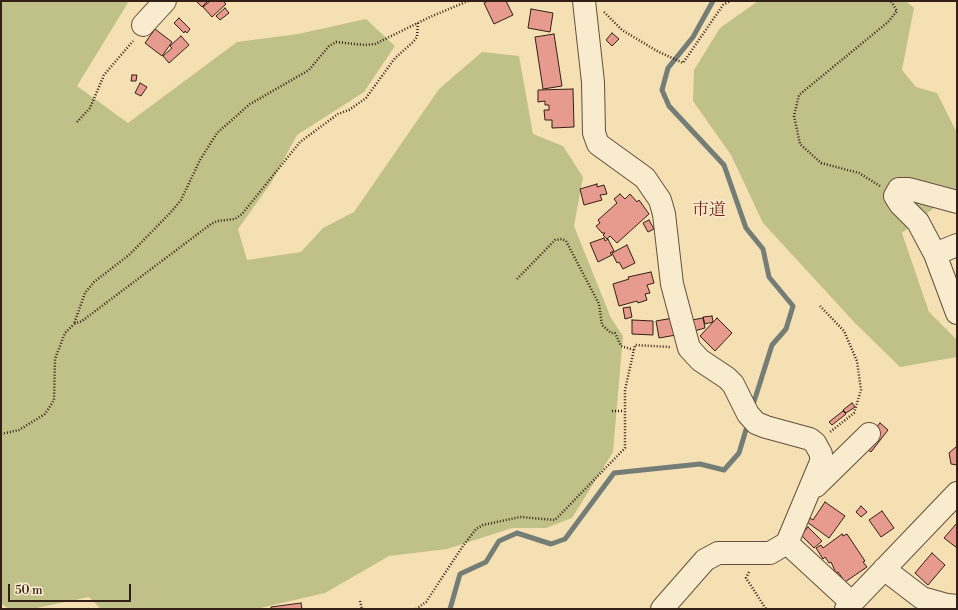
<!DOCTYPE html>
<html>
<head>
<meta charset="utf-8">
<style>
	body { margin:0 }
	#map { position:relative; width:958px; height:610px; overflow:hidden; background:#f5e0b3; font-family:"Libre Bodoni",serif }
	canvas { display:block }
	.frame { position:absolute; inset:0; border:2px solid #341f16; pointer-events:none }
	.scale { position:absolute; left:8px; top:584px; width:123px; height:18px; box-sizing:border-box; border:2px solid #341f16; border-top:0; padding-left:5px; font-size:12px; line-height:14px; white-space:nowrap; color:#341f16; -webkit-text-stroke:3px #f8ebce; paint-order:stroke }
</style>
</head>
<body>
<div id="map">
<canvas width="958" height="610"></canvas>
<div class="frame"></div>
<div class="scale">50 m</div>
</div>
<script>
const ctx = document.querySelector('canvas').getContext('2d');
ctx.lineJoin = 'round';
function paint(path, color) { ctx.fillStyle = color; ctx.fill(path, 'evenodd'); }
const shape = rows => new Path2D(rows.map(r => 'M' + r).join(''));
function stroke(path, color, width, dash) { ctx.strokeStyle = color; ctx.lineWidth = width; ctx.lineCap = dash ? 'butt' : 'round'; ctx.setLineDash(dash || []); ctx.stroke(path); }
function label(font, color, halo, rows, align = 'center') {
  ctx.font = font + ' "Libre Bodoni","Noto Serif JP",serif'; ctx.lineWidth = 3; ctx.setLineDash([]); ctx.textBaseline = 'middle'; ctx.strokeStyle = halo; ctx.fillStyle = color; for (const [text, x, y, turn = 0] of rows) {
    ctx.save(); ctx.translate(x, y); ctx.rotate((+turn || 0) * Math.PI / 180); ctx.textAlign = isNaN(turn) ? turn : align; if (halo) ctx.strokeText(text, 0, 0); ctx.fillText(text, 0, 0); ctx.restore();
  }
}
paint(shape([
	[1,1,129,1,77,86,128,123,237,42,298,34,366,19,395,46,364,92,297,135,271,183,238,229,247,260,301,252,323,228,354,212,439,89,482,52,519,56,533,134,563,146,583,177,574,226,611,318,623,336,613,452,572,518,546,528,512,528,447,549,389,556,325,593,256,609,101,609,89,597,32,609,9,609,1,603],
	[758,1,906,1,914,8,902,70,916,87,937,93,957,133,957,190,902,233,929,312,957,340,957,357,900,367,855,323,763,223,731,155,693,101,694,70,720,28]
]), '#c0c189');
stroke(shape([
	[713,1,693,37,668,68,662,90,669,106,724,165,746,228,763,249,769,277,793,306,786,329,772,345,752,408],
	[450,609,460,574,486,562,499,541,517,533,551,544,565,539,614,473,700,464,724,470,739,453,748,423]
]), '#757d77', 5);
const building = shape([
	[196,1,208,1,202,7,196,1],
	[210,1,223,1,226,4,212,17,203,7,210,1],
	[488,1,506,1,513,15,494,24,484,3,488,1],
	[225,8,229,13,220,20,216,16,225,8],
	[531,9,553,13,550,32,528,28,531,9],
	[179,18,190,29,187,33,185,31,184,33,174,23,179,18],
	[155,29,172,42,162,56,145,43,155,29],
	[612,33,619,39,612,46,606,40,612,33],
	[554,34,562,86,543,89,535,37,554,34],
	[181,36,189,45,169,63,163,56,172,48,170,46,181,36],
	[132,75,137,75,136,81,131,81,132,75],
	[140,83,147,87,141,96,135,93,140,83],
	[573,89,574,127,552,128,552,120,545,120,544,110,549,110,549,105,545,105,545,101,538,102,538,90,573,89],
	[597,184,597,187,604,185,607,194,600,195,602,200,584,205,580,189,597,184],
	[620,194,625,199,630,194,637,202,639,200,649,214,617,243,610,236,607,239,603,235,605,233,602,233,596,226,600,223,598,220,617,203,614,199,620,194],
	[649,220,654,229,648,232,643,223,649,220],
	[604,238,605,241,608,239,614,251,610,253,612,255,598,262,590,243,604,238],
	[627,245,635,263,623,269,619,262,617,263,612,253,627,245],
	[651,272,654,283,647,285,650,293,645,294,647,300,638,303,637,301,619,306,613,284,629,279,628,277,651,272],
	[630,307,632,317,625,319,623,308,630,307],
	[712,316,713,322,705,324,703,317,712,316],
	[673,318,676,335,659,338,656,321,673,318],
	[703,318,705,328,694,331,692,320,703,318],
	[717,318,732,333,715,351,700,336,717,318],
	[632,320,653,321,653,335,632,334,632,320],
	[852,403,855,407,846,413,843,410,852,403],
	[843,411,846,414,832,425,829,422,843,411],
	[880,423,888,430,871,452,862,445,880,423],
	[957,446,957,465,951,464,949,453,957,446],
	[825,502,845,516,829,538,807,522,810,518,813,520,825,502],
	[861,506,867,512,861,517,856,512,861,506],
	[882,511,894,528,881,537,869,520,882,511],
	[957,523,957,548,944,538,957,523],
	[808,527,822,541,814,548,801,535,808,527],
	[842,534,843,536,847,534,865,561,863,562,867,567,845,582,838,572,836,573,831,562,829,563,825,557,823,559,816,548,821,545,823,548,842,534],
	[932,553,945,565,928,585,915,573,932,553],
	[301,603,302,609,271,609,271,607,301,603]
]);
paint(building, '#e79b8f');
stroke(building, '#341f16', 1);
const minor = shape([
	[584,1,593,82,594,133,598,144,645,178,660,200,664,214,672,284,689,348,700,360,727,378,733,384,748,414,756,423,766,427,810,439,815,443,821,454,821,462,787,543,770,553,718,553,705,560,662,609],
	[143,25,165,1],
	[957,202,909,189,899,189,895,196,900,204,918,222,935,254,957,313],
	[935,254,957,245],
	[816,486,869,434],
	[787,543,851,602],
	[884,569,922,598,947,605,957,606],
	[846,609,957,493]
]);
stroke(minor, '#644f3d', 24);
stroke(shape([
	[604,12,622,30,657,51,683,63,723,5,730,1],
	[418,23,417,37,413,42,395,58,366,98,349,110,338,114,300,142,242,214,235,219,217,221,211,224,82,321,74,324,85,293,94,282,129,255,172,211,181,200,200,160,217,133,250,104,309,70,329,46,336,42,365,45,375,44,430,17,468,1],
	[77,122,90,108,104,75,133,41],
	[880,186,859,173,821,163,800,144,794,116,799,95,888,22,897,11,891,1],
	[517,279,555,240,562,239,566,241,599,304,602,325,611,333,615,333,621,346,634,350],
	[820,306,844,331,857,361,861,390,854,413,830,432],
	[612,411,624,411],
	[1,434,19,430,45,414,54,400,55,359,65,333,74,324],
	[749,572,746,578,766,609],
	[360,601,362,609],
	[416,609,426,602,463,546,476,529,483,525,520,517,555,520,625,448,625,390,635,345,670,347]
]), '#341f16', 2.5, [1, 2]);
stroke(minor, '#f8ebce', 22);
label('17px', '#7a1f14', '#f8ebce', [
	["市道",709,211]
]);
</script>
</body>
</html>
